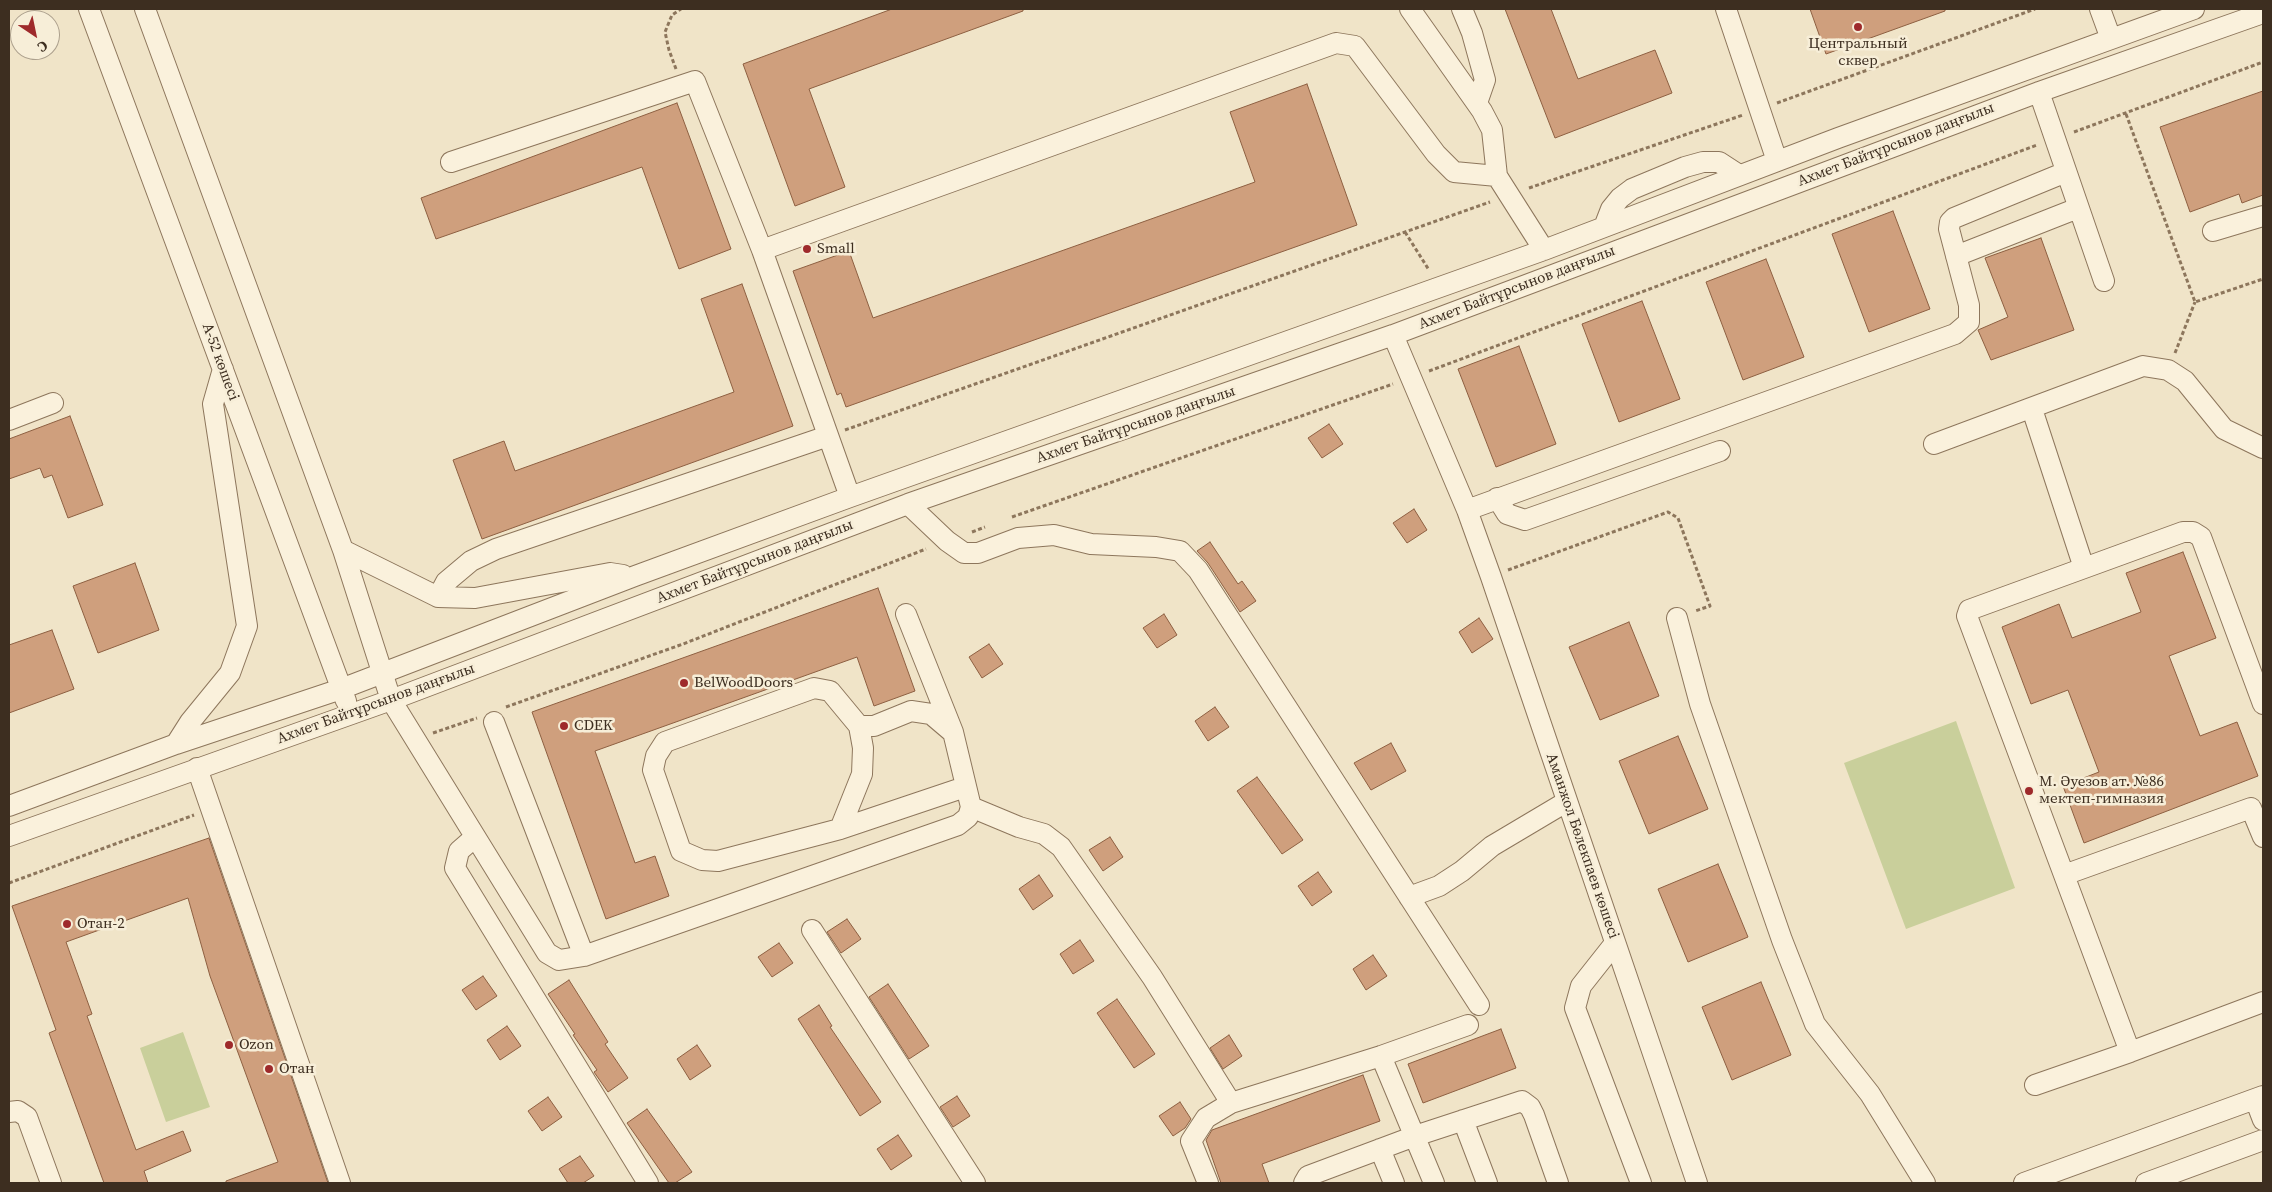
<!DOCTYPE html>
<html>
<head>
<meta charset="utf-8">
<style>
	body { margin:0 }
	#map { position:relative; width:2272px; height:1192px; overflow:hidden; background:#f0e4c8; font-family:"Source Serif 4",serif }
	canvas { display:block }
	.frame { position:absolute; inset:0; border:10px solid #3d2e20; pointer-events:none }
	.north { position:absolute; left:10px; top:10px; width:50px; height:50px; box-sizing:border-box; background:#f7eed8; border:1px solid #ada18e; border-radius:50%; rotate:146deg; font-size:14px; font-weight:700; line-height:20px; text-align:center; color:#3d2e20 }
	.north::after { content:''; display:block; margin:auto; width:18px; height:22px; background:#9e2a2b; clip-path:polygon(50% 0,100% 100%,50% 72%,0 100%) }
</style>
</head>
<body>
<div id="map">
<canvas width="2272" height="1192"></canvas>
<div class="frame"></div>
<div class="north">С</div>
</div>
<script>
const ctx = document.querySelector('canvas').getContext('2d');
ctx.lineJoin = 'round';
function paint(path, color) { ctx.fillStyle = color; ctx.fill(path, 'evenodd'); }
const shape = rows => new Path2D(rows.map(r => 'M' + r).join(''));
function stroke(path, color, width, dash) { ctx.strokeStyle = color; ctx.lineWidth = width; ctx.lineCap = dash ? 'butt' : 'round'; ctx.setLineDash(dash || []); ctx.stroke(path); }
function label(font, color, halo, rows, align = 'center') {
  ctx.font = font + ' "Source Serif 4",serif'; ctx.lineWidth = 5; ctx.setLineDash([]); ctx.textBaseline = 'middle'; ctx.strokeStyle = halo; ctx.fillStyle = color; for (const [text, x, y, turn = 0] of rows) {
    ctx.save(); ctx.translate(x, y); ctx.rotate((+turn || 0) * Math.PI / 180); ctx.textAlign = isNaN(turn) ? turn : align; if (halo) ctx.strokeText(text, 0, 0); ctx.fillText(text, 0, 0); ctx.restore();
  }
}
paint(shape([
	[1956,721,2015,888,1906,929,1844,763],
	[183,1032,210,1107,166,1122,140,1048]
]), '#c9cf9b');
const building = shape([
	[892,9,1023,9,1023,11,809,89,845,187,795,206,743,64,892,9],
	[1505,9,1551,9,1578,79,1655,50,1672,93,1555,138,1505,9],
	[1810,9,1945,9,1945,11,1826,54,1810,9],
	[1307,84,1357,225,846,407,841,393,837,395,793,271,849,251,873,318,1255,182,1230,112,1307,84],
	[2263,91,2263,195,2242,203,2239,194,2190,212,2160,127,2263,91],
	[677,103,731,249,679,269,642,167,436,239,421,198,677,103],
	[1893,211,1930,309,1869,332,1832,234,1893,211],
	[2041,238,2074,330,1991,360,1978,330,2008,317,1985,258,2041,238],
	[1766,259,1804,357,1743,380,1706,282,1766,259],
	[742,284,793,426,482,539,453,460,504,441,515,471,734,392,701,299,742,284],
	[1642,301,1680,399,1619,422,1582,324,1642,301],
	[1519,346,1556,444,1496,467,1458,369,1519,346],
	[70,416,103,505,68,518,52,475,44,478,40,468,9,479,9,439,70,416],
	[1329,424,1343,444,1322,458,1308,438,1329,424],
	[1414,509,1427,530,1407,543,1393,523,1414,509],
	[1210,542,1238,584,1242,581,1256,601,1240,612,1208,563,1197,551,1210,542],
	[2183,552,2216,638,2169,656,2200,736,2237,722,2258,776,2084,843,2063,786,2099,772,2068,690,2031,704,2002,627,2059,604,2072,638,2141,612,2126,573,2183,552],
	[135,563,159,630,98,653,73,586,135,563],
	[878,588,915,691,874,706,857,657,595,751,635,863,655,856,669,896,606,919,532,712,878,588],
	[1164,614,1177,635,1157,648,1143,628,1164,614],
	[1479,618,1493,639,1472,653,1459,632,1479,618],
	[1629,622,1659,696,1600,720,1569,647,1629,622],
	[52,630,74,689,9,713,9,645,52,630],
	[989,644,1003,664,982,678,969,657,989,644],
	[1215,707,1229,727,1208,741,1195,721,1215,707],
	[1678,736,1708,809,1649,834,1619,761,1678,736],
	[1391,743,1406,771,1371,790,1354,763,1391,743],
	[1257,777,1303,840,1282,854,1237,791,1257,777],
	[1110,837,1123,857,1103,871,1089,850,1110,837],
	[209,838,328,1183,226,1183,226,1181,278,1162,210,976,188,898,66,942,92,1014,87,1016,136,1150,183,1131,191,1151,144,1171,148,1183,104,1183,49,1033,56,1030,12,906,209,838],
	[1718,864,1748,937,1688,962,1658,889,1718,864],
	[1318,872,1332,892,1312,906,1298,886,1318,872],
	[1039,875,1053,896,1033,910,1019,889,1039,875],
	[847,919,861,939,841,953,827,932,847,919],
	[1080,940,1094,961,1073,974,1060,954,1080,940],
	[779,943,793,963,772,977,758,957,779,943],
	[1373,955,1387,976,1366,990,1353,969,1373,955],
	[483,976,497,996,476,1010,462,990,483,976],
	[569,980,608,1042,605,1044,628,1078,608,1092,594,1072,597,1070,573,1035,575,1034,548,994,569,980],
	[1761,982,1791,1055,1732,1080,1702,1007,1761,982],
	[888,984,929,1046,909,1059,869,997,888,984],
	[1117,999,1155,1054,1134,1068,1097,1013,1117,999],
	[819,1005,832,1026,830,1027,881,1102,860,1116,798,1019,819,1005],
	[507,1026,521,1046,500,1060,487,1040,507,1026],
	[1501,1029,1516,1068,1423,1103,1408,1064,1501,1029],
	[1229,1035,1242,1056,1223,1069,1210,1048,1229,1035],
	[697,1045,711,1066,690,1080,677,1059,697,1045],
	[1363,1075,1380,1121,1262,1164,1269,1183,1221,1183,1206,1140,1212,1130,1363,1075],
	[957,1096,970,1116,953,1127,940,1107,957,1096],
	[548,1097,562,1117,542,1131,528,1111,548,1097],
	[1180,1102,1191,1119,1185,1128,1173,1136,1159,1116,1180,1102],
	[647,1109,692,1172,675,1183,669,1183,627,1123,647,1109],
	[898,1135,912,1156,891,1170,877,1149,898,1135],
	[580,1156,594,1176,583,1183,568,1183,559,1169,580,1156]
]);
paint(building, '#cf9f7d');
stroke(building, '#8d5f41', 1);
const minor = shape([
	[89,9,346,701],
	[145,9,343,550,391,700,547,953,559,960,584,956,958,825,968,817,971,807,953,732,906,614],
	[1410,9,1482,111,1492,130,1497,176,1544,250],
	[1462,9,1472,33,1485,80,1477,103],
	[1726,9,1777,161],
	[2100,9,2111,39],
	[2039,92,2104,281],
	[451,162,695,81,762,250],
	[1604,227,1611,209,1620,198,1632,189,1685,167,1703,162,1719,162,1739,175],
	[2213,231,2263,216],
	[1956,256,2078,208],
	[1393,335,1467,510,1491,577,1697,1183],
	[2032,409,2084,568],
	[9,420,53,403],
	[1934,444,2143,366,2168,370,2185,381,2224,429,2263,448],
	[850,497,762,250,1336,43,1355,46,1436,154,1454,172,1497,176],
	[1497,498,1507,514,1525,520,1720,451],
	[908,504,947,541,964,553,978,553,1018,538,1054,535,1091,544,1156,547,1180,551,1198,570,1479,1005],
	[1467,510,1955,334,1969,322,1969,305,1949,229,1950,222,1954,218,2066,172],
	[343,550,438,597,475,598,610,573,623,575],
	[438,597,446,582,471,561,496,549,828,436],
	[1677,618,1700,704,1782,940,1815,1024,1870,1094,1925,1183],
	[494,722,584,956],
	[951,731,931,714,911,711,874,726,859,726,830,691,814,688,665,742,656,756,653,770,681,851,702,860,718,861,840,829,965,787],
	[176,744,190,722,230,673,247,626,213,404,223,369],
	[197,768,340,1183],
	[9,806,176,744,341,689,635,576,850,497,1544,250,1838,138,2194,9],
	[971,807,1019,827,1044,834,1061,847,1152,977,1231,1103],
	[840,829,862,774,863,748,859,726],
	[9,836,391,700,908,504,1393,335,2039,92,2263,13],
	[475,837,459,851,455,868,648,1183],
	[2263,837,2251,808,2064,875,2130,1052,2263,1002],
	[2064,875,1967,616,1969,610,2183,532,2193,532,2201,537,2263,704],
	[1409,897,1439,886,1462,871,1492,846,1566,802],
	[812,930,975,1183],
	[1615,943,1581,986,1575,1008,1641,1183],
	[1381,1056,1434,1183],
	[2035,1085,2130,1052],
	[2255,1099,2263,1120],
	[9,1112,18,1111,27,1117,51,1183],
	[1463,1120,1487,1183],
	[1380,1149,1394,1183],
	[1208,1183,1191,1141,1206,1118,1231,1103,1381,1056,1468,1025],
	[1304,1183,1308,1176,1415,1136,1522,1101,1530,1107,1534,1115,1558,1183],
	[2024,1183,2263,1096],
	[2146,1183,2263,1140]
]);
stroke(minor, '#8d765c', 22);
stroke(shape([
	[676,69,669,50,665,32,672,15,681,9],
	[1777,103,2035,9],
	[2126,114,2195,302,2263,279],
	[2074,132,2263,62],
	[1529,188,1743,115],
	[1405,232,1429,270],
	[2175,353,2195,302],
	[1429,371,2037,145],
	[845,430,1490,202],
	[1012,517,1393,384],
	[972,532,985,527],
	[1508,570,1668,512,1678,518,1710,606,1695,611],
	[506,707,683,644,926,549],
	[433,733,477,718],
	[9,883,194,815]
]), '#8d765c', 3, [4, 2.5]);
stroke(minor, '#faf1dc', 20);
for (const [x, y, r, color] of [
	[1858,27,5,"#9e2a2b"],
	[807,249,5,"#9e2a2b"],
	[684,683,5,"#9e2a2b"],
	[564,726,5,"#9e2a2b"],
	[2029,791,5,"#9e2a2b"],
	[67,924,5,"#9e2a2b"],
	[229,1045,5,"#9e2a2b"],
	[269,1069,5,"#9e2a2b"]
]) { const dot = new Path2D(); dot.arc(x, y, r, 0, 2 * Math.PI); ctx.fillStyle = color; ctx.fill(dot); stroke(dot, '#f7eed8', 2); }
label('15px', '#3d2e20', '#f7eed8', [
	["Центральный",1858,44,"center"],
	["сквер",1858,61,"center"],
	["Small",817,249],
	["BelWoodDoors",694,683],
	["CDEK",574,726],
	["М. Әуезов ат. №86",2039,782],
	["мектеп-гимназия",2039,799],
	["Отан-2",77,924],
	["Ozon",239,1045],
	["Отан",279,1069]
], 'left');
label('15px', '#3d2e20', '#f7eed8', [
	["Ахмет Байтұрсынов даңғылы",1896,145,-21],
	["Ахмет Байтұрсынов даңғылы",1517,288,-21],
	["А-52 көшесі",220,362,70],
	["Ахмет Байтұрсынов даңғылы",1136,425,-19],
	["Ахмет Байтұрсынов даңғылы",755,562,-21],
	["Ахмет Байтұрсынов даңғылы",376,704,-20],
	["Аманжол Бөлекпаев көшесі",1582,846,71]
]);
</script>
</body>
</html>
